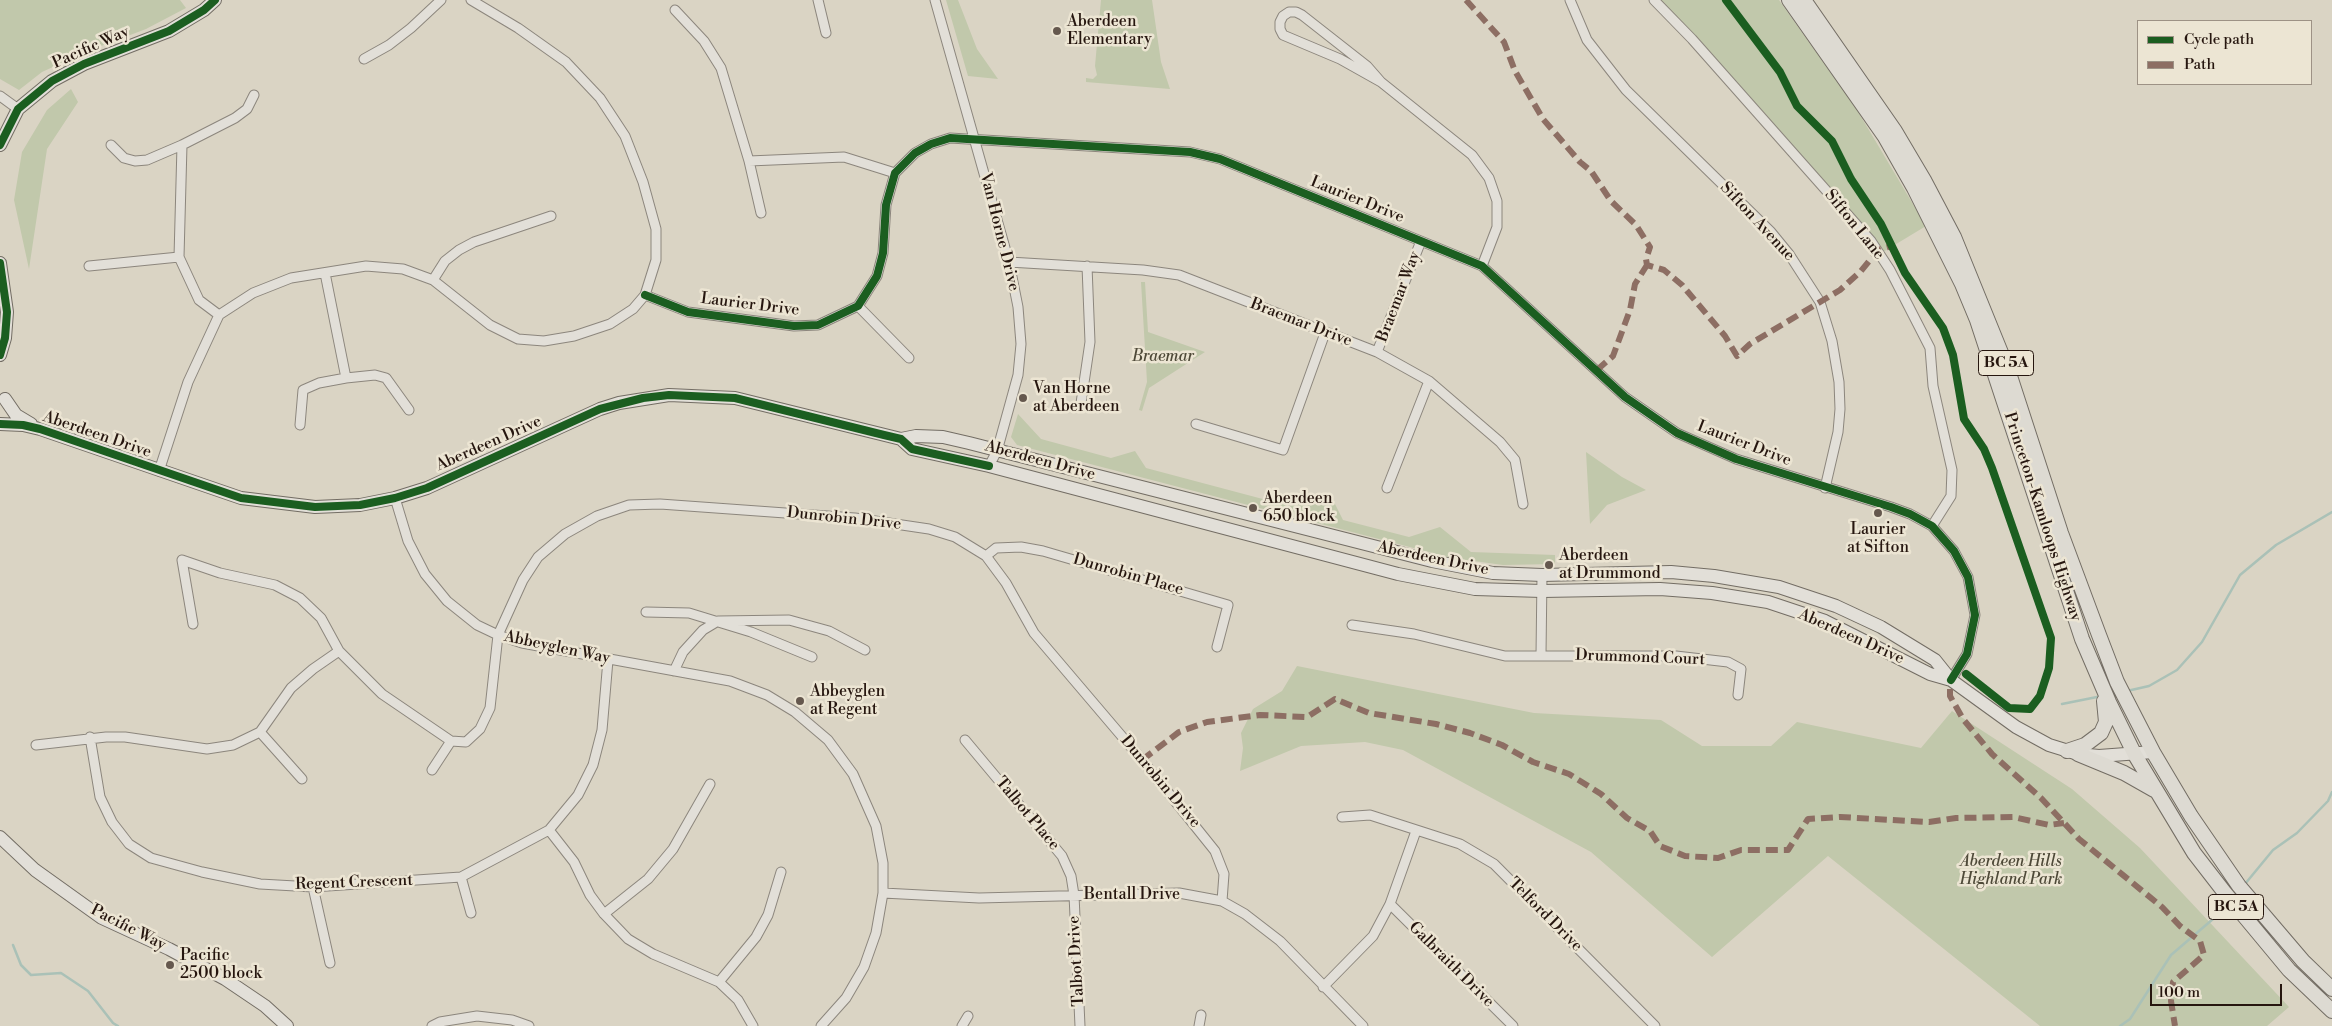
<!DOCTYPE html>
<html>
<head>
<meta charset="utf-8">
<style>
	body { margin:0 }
	#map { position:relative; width:2332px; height:1026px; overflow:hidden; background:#dad4c4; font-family:"Libre Bodoni",serif }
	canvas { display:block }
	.legend { position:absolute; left:2137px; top:20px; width:175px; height:65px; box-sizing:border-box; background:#ece5d3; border:1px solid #9d9285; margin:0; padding:6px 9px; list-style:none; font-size:15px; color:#26160f }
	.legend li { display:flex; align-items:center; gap:10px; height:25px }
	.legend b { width:25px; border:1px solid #9d9285 }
	.scale { position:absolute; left:2150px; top:984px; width:132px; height:22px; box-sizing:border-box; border:2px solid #26160f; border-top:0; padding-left:6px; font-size:15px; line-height:18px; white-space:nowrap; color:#26160f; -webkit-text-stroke:4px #ece5d3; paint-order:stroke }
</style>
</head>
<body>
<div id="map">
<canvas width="2332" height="1026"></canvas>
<ul class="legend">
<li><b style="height:6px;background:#1b5e20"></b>Cycle path</li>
<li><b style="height:6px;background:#8d6e63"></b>Path</li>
</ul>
<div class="scale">100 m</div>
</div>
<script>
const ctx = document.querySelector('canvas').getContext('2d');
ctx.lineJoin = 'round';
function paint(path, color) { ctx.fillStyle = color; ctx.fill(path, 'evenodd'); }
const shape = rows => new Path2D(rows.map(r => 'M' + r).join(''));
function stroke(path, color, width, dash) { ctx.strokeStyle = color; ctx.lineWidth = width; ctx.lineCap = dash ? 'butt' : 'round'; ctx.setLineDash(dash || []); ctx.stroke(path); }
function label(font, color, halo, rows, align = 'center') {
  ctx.font = font + ' "Libre Bodoni",serif'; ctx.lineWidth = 5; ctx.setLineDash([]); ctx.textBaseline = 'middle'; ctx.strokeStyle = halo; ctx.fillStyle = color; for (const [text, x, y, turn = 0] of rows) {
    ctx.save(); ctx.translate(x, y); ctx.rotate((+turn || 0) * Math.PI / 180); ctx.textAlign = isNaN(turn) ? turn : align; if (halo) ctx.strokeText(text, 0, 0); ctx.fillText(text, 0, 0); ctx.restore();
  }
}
paint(shape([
	[0,0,180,0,186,8,146,29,88,51,42,72,19,90,0,79],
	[946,0,958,0,977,49,998,79,968,76],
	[1101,0,1152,0,1161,62,1170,89,1086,82,1086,78,1093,79,1097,75,1095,66],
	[1660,0,1779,0,1857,110,1926,226,1883,252],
	[71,89,78,102,47,149,29,269,14,200,22,152,47,110],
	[1141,282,1145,282,1148,332,1205,352,1149,388,1142,411,1139,410,1147,382],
	[1018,414,1041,439,1111,458,1135,451,1146,468,1289,506,1331,496,1343,520,1409,537,1440,527,1471,552,1555,555,1555,564,1503,565,1452,558,1017,445,1011,437],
	[1586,452,1622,477,1646,490,1607,505,1590,524],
	[1297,666,1534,713,1661,720,1702,746,1771,746,1797,722,1921,748,1952,711,2072,789,2140,848,2289,1007,2267,1026,2040,1026,1828,856,1712,957,1591,852,1403,750,1365,742,1301,746,1240,771,1243,748,1241,733,1253,709,1282,691]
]), '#c1c8ab');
stroke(shape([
	[2127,691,2149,686,2177,670,2202,642,2240,575,2276,545,2332,512],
	[2062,704,2102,696],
	[2245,884,2273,850,2297,833,2328,801,2332,792],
	[13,945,21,965,31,975,61,973,88,991,113,1023,118,1026],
	[2120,1026,2130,1019,2171,955,2220,913,2228,903]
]), '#aac1b7', 2.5);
const street = shape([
	[818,0,826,33],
	[935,0,1009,262,1018,307,1021,344,1018,375,997,451,989,466],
	[1570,0,1587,40,1626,90,1771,232,1789,254,1820,302,1832,341,1839,382,1840,409,1838,432,1825,488],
	[1654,0,1692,39,1871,241,1890,270,1930,348,1933,386,1952,470,1951,496,1932,526],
	[675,10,704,41,721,68,749,161,761,213],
	[364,59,389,45,411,28,441,0],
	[1381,82,1367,66,1302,15,1296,12,1289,12,1283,16,1280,22,1280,29,1283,35,1340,59,1381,82,1472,155,1489,178,1497,201,1497,227,1482,266],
	[0,96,18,109],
	[111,145,124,158,135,161,147,160,182,145,235,118,247,109,254,95],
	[182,145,179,257,199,300,219,315],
	[749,161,844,157,895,173],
	[1009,262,1143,270,1179,275,1377,352,1429,381,1500,442,1515,460,1523,504],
	[89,266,179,257],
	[325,273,346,378],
	[433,280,445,261,459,250,474,242,551,216],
	[645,295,688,312,794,326,818,325,858,306,877,276,883,253,886,205,895,173,915,153,931,144,950,138,1190,152,1220,159,1482,266,1625,397,1677,433,1736,459,1891,507,1910,514,1932,526,1954,551,1968,577,1975,615,1967,654,1951,680],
	[858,306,909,358],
	[1377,352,1421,241],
	[1081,403,1090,342,1087,266],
	[1196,424,1283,450,1325,333],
	[300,425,303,390,319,383,346,378,375,375,386,378,409,410],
	[159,471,188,382,219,315,253,293,291,278,366,266,403,269,433,280,490,325,518,339,544,341,574,336,610,324,633,309,645,295,656,260,656,229,643,182,625,136,600,98,566,62,518,28,471,0],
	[1387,488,1429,381],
	[395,498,408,541,425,574,447,601,477,625,498,635,522,643,730,681,767,695,795,712,828,740,853,774,876,826,883,863,883,893,876,933,864,967,846,998,821,1026],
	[986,556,996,548,1021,547,1043,551,1228,605,1217,647],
	[646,612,689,613,751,632,812,657],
	[193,624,182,560,220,573,275,585,300,598,321,618,339,651,382,694,451,741],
	[1352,625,1414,634,1505,656,1676,656,1728,662,1741,669,1738,695],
	[1541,655,1542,575],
	[674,671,683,652,703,630,718,621,789,620,829,631,865,650],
	[260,732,302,779],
	[90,737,100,797,112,822,129,844,151,858,202,872,260,884,313,887,461,877,549,830,578,795,593,765,602,730,608,660],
	[965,740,1062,856,1071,876,1074,895,1080,1026],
	[451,741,466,742,480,729,490,708,498,635,523,580,538,557,565,534,597,516,629,505,660,504,855,518,929,529,955,537,986,556,1006,583,1034,633,1142,760,1215,851,1224,874,1222,901],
	[36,745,106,737,125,737,207,749,233,745,260,732,291,688,313,669,339,651],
	[432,770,451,741],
	[1342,817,1370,815,1460,844,1494,864,1655,1026],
	[549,830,574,862,590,895,604,914,628,939,653,954,719,982,738,1000,753,1026],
	[461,877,471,913],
	[313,887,330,963],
	[883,893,979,898,1179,893,1222,901,1245,914,1280,941,1363,1026],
	[1390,904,1513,1026],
	[604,914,648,879,673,849,710,784],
	[719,982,756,937,768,915,781,872],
	[1323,987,1373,936,1390,904,1416,831],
	[432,1026,440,1022,477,1016,512,1020,529,1026],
	[962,1026,968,1016],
	[1199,1026,1201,1015]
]);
const secondary = shape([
	[0,145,18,109,52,81,84,64,169,31,204,10,215,0],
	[0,263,7,312,5,338,0,355],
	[5,399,16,415,31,424],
	[0,424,23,425,40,429,241,498,315,507,360,505,395,498,427,488,600,409,619,403,669,395,735,398,901,439,912,449,989,466,1398,574,1475,589,1542,591,1660,589,1712,593,1768,602,1825,621,1930,674,1951,680],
	[901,439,916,436,943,437,969,443,1432,561,1493,573,1542,575,1671,572,1714,576,1779,587,1836,606,1881,627,1935,660,1951,680,2016,727,2049,745,2078,754,2099,756,2153,752],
	[0,837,35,870,102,918,169,949,225,979,265,1006,287,1026]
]);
const primary = shape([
	[1789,0,1885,137,1914,188,1962,284,1977,320,2082,639,2109,702,2135,755,2194,853,2225,893,2289,970,2332,1011],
	[1804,0,1895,131,1924,180,1954,237,2008,370,2061,533,2099,635,2117,682,2153,752,2191,816,2239,886,2303,961,2332,989],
	[2067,751,2085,745,2101,733,2106,722,2104,701],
	[2078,754,2124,773,2154,790]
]);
stroke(street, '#8c867d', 11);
stroke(secondary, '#736d64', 14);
stroke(primary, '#736d64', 16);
stroke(street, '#e2dfd8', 9);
stroke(secondary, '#e2dfd8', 12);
stroke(primary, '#dddad2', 14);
stroke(shape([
	[1466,0,1504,42,1515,71,1543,119,1580,162,1591,171,1611,201,1636,225,1650,247,1646,259,1647,265,1664,270,1682,285,1725,336,1737,356,1750,344,1840,290,1861,271,1878,250,1892,246],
	[1597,370,1613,356,1630,310,1635,284,1647,265],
	[1950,689,1950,696,1963,719,1992,754,2041,798,2079,839,2162,907,2180,926,2200,941,2204,955,2173,982,2171,1001,2175,1026],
	[1142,760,1179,732,1207,722,1260,715,1307,717,1335,699,1369,713,1436,724,1470,733,1502,745,1533,762,1569,774,1601,794,1627,818,1650,831,1660,846,1685,856,1718,858,1741,850,1788,850,1808,819,1840,817,1929,822,1956,818,2013,817,2049,825,2064,823]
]), '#8d6e63', 6, [12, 6]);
stroke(shape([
	[1726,0,1780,72,1797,106,1832,141,1851,179,1881,224,1905,273,1943,328,1953,355,1964,419,1984,449,1992,468,2051,638,2049,668,2040,696,2030,709,2009,708,1966,674],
	[0,145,18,109,52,81,84,64,169,31,204,10,215,0],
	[0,263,7,312,5,338,0,355],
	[645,295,688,312,794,326,818,325,858,306,877,276,883,253,886,205,895,173,915,153,931,144,950,138,1190,152,1220,159,1482,266,1625,397,1677,433,1736,459,1891,507,1910,514,1932,526,1954,551,1968,577,1975,615,1967,654,1951,680],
	[0,424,23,425,40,429,241,498,315,507,360,505,395,498,427,488,600,409,643,398,669,395,735,398,884,435,901,439,912,449,989,466]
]), '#1b5e20', 8);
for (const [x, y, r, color] of [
	[1057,31,5,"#65584e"],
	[1023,398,5,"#65584e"],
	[1253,508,5,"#65584e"],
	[1878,513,5,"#65584e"],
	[1549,565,5,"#65584e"],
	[800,701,5,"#65584e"],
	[170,965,5,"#65584e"]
]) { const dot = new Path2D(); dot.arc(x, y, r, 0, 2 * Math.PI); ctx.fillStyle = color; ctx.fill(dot); stroke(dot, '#ece5d3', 2); }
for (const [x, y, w] of [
	[2006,363,55],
	[2236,907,55]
]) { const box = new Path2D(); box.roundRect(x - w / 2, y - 12.5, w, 25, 4); ctx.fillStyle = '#ece5d3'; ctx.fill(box); stroke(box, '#26160f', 1); }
label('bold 15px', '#26160f', null, [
	["BC 5A",2006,363],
	["BC 5A",2236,907]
]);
label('16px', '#26160f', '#ece5d3', [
	["Aberdeen",1067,22],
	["Elementary",1067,40],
	["Van Horne",1033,389],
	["at Aberdeen",1033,407],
	["Aberdeen",1263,499],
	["650 block",1263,517],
	["Laurier",1878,530,"center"],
	["at Sifton",1878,548,"center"],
	["Aberdeen",1559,556],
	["at Drummond",1559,574],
	["Abbeyglen",810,692],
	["at Regent",810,710],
	["Pacific",180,956],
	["2500 block",180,974]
], 'left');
label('16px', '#26160f', '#ece5d3', [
	["Pacific Way",91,48,-24],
	["Laurier Drive",1357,200,22],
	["Sifton Avenue",1757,222,47],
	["Sifton Lane",1854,225,51],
	["Van Horne Drive",999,232,76],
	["Braemar Way",1399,297,-69],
	["Laurier Drive",750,305,7],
	["Braemar Drive",1301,323,21],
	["Aberdeen Drive",97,435,19],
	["Aberdeen Drive",489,444,-24],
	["Laurier Drive",1744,444,21],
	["Aberdeen Drive",1040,461,15],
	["Princeton-Kamloops Highway",2042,517,72],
	["Dunrobin Drive",844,519,6],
	["Aberdeen Drive",1433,559,12],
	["Dunrobin Place",1128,575,16],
	["Aberdeen Drive",1851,637,24],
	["Abbeyglen Way",557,648,12],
	["Drummond Court",1640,658,2],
	["Dunrobin Drive",1160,782,50],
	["Talbot Place",1027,814,50],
	["Regent Crescent",354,883,-2],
	["Bentall Drive",1132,895],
	["Telford Drive",1545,915,45],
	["Pacific Way",128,928,27],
	["Talbot Drive",1077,961,-93],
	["Galbraith Drive",1451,965,45]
]);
label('italic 16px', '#4e4938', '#ece5d3', [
	["Braemar",1163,357],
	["Aberdeen Hills",2011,862],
	["Highland Park",2011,880]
]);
</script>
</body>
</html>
